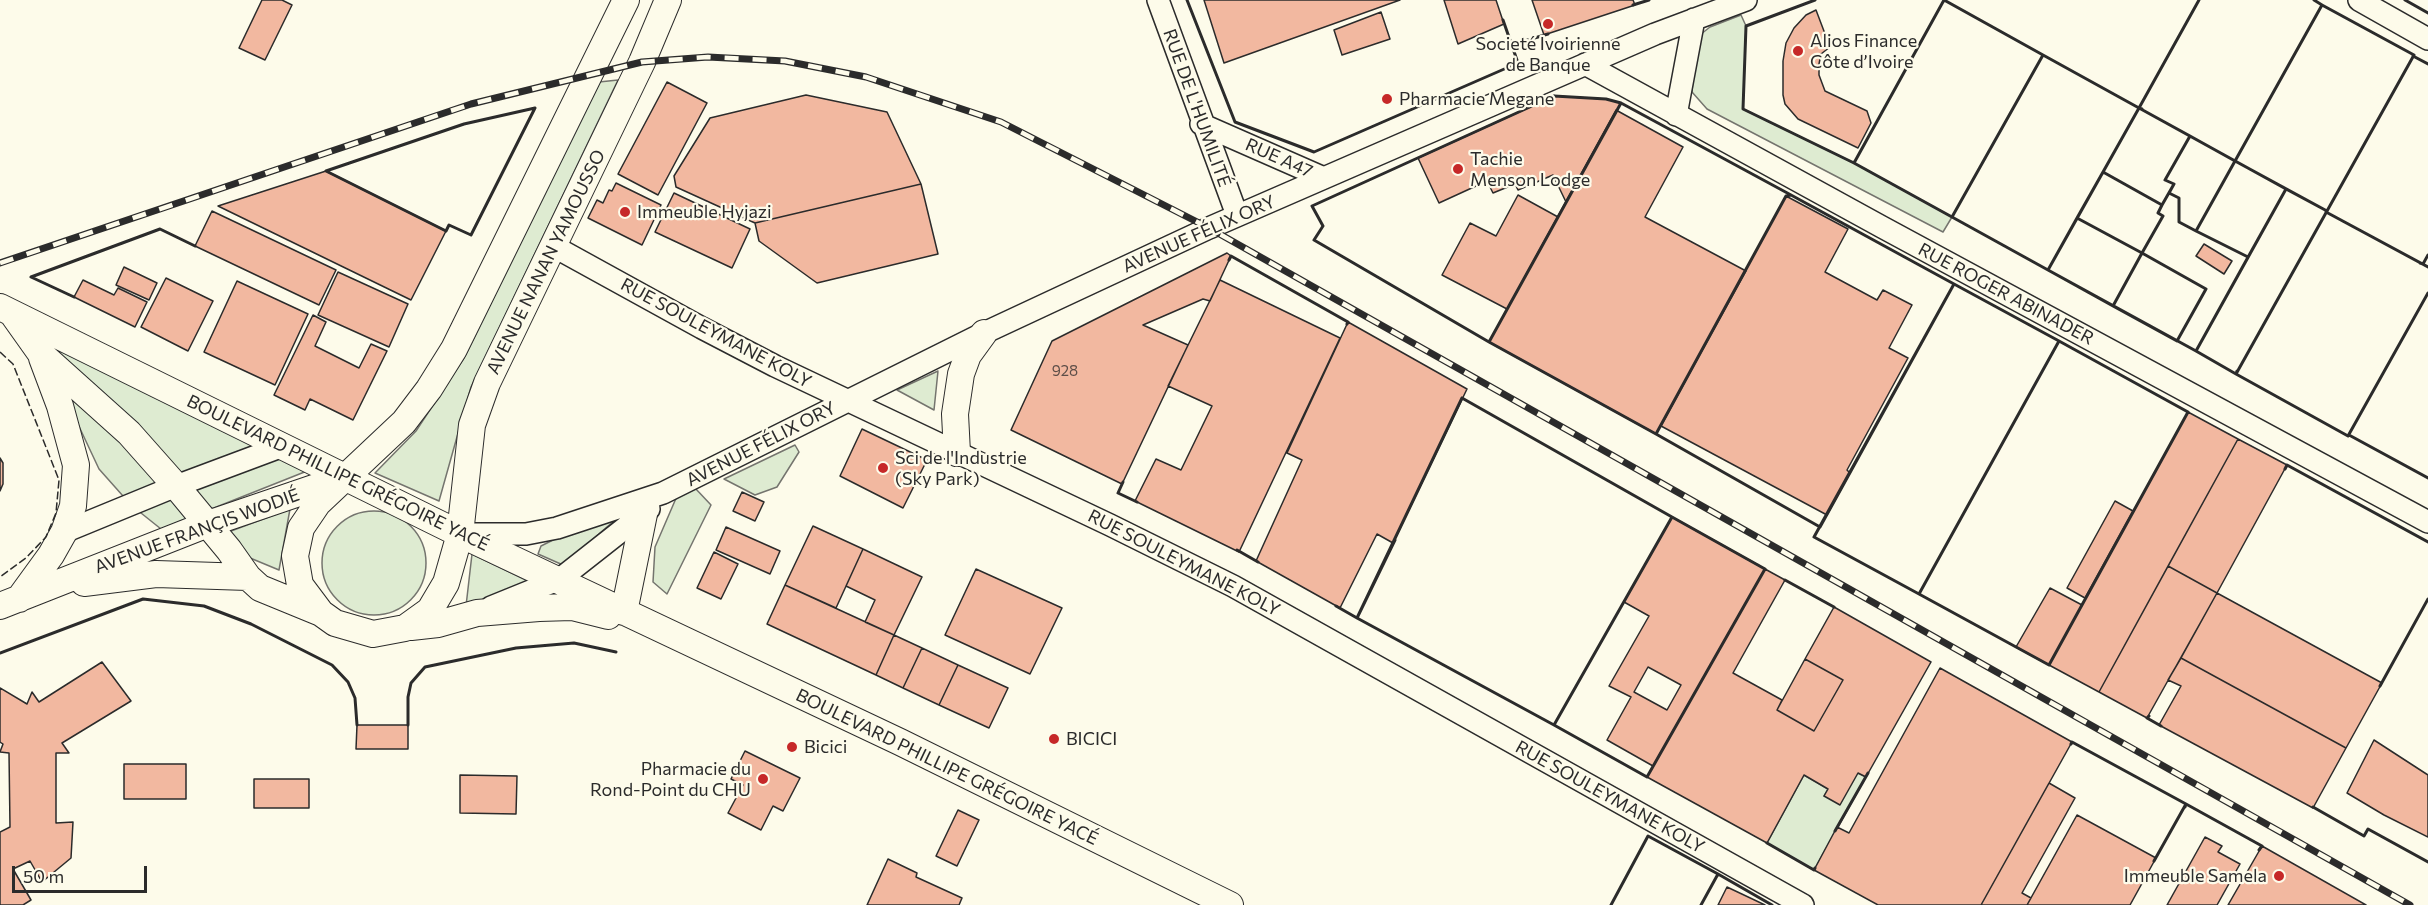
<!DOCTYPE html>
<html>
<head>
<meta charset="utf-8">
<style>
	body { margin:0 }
	#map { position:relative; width:2428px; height:905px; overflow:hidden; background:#fdfbea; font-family:Commissioner,sans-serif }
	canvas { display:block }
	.scale { position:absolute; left:12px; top:866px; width:135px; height:27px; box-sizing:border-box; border:3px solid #2b2b2b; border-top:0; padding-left:8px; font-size:18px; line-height:21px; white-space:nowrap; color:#2b2b2b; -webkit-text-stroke:4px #fdfbea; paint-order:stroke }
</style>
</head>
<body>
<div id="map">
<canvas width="2428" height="905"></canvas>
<div class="scale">50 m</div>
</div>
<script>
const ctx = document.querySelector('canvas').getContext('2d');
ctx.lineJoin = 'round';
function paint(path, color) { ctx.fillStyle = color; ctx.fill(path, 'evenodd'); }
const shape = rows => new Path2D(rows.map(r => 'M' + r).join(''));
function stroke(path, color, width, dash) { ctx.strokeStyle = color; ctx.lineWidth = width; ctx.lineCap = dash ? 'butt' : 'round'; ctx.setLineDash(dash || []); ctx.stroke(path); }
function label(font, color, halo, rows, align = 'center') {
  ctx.font = font + ' Commissioner,sans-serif'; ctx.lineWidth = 4.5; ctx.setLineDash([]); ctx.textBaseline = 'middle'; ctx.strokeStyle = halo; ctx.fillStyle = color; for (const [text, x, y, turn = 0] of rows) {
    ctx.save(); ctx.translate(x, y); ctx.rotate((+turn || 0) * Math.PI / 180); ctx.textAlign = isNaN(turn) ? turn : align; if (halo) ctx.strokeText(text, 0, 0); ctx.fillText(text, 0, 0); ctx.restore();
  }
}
const green = shape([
	[1741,15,1746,26,1743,109,1854,163,1952,217,1943,232,1707,109,1692,92,1696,38,1710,27,1741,15],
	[618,80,471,387,439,501,375,473,416,431,464,358,599,82,618,80],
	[37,337,307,471,161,529,131,505,99,469,37,337],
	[938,371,934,410,897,390,938,371],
	[795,445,799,452,777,487,755,495,724,479,795,445],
	[695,488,711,505,667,594,653,582,655,547,677,496,695,488],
	[617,508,622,514,563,565,538,554,541,546,617,508],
	[290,509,279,570,226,548,223,534,290,509],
	'322 563a52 52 0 1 1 104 0a52 52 0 1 1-104 0Z',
	[472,554,530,582,466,606,472,554],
	[1858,773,1866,777,1814,870,1767,843,1804,775,1828,789,1824,796,1858,773]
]);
paint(green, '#deebd1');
stroke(green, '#74746e', 1.5);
const building = shape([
	[262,0,282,0,292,5,265,60,239,48,262,0],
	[1204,0,1400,0,1224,63,1204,0],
	[1444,0,1496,0,1504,24,1458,44,1444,0],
	[1532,0,1633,0,1635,5,1544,35,1532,0],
	[1816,10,1830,47,1821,54,1819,64,1819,75,1825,91,1867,111,1871,123,1858,148,1798,119,1785,104,1783,95,1783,61,1786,43,1794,28,1806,15,1816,10],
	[1381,12,1390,39,1342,55,1334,30,1381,12],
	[667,82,707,103,658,195,618,174,667,82],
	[806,95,887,112,921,184,755,223,676,187,674,176,710,118,806,95],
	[1554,96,1606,99,1621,103,1566,202,1553,175,1518,190,1515,184,1493,193,1487,181,1439,203,1418,158,1554,96],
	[1616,110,1683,147,1645,217,1746,271,1656,434,1489,342,1616,110],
	[326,171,446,231,411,300,218,206,326,171],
	[616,183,661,205,642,245,588,218,597,200,603,203,609,190,612,191,616,183],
	[921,184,938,254,817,283,759,241,755,223,921,184],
	[674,193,750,229,732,268,655,232,674,193],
	[1518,195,1558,217,1507,309,1442,275,1470,223,1496,236,1518,195],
	[1786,196,1848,229,1825,272,1877,300,1883,290,1912,305,1889,348,1908,358,1847,470,1850,473,1827,515,1661,426,1786,196],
	[212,211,336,270,319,305,195,246,212,211],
	[2204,244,2232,261,2224,274,2196,256,2204,244],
	[1227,253,1231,256,1210,301,1203,299,1143,325,1188,345,1122,484,1011,430,1052,341,1227,253],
	[124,267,157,283,149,300,116,285,124,267],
	[338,272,408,304,389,347,318,315,338,272],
	[166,278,213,301,188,351,141,327,166,278],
	[83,280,114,295,118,288,147,302,135,327,74,297,83,280],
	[1220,280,1340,338,1239,552,1135,501,1156,459,1181,470,1212,406,1168,386,1220,280],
	[237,281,308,314,275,385,204,352,237,281],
	[313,315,326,322,315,346,359,368,371,344,387,351,353,420,310,399,305,410,274,395,313,315],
	[1348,322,1467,389,1393,543,1377,534,1340,608,1256,561,1302,460,1287,453,1348,322],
	[2188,412,2238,439,2099,692,2049,665,2188,412],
	[862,429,927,460,903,508,840,476,862,429],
	[2238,439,2287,465,2217,593,2168,566,2238,439],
	[0,458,3,463,3,484,0,491,0,458],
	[742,492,764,502,755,521,733,511,742,492],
	[2115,501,2133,511,2085,598,2067,588,2115,501],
	[1672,517,1765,569,1653,766,1607,740,1631,697,1609,686,1649,616,1624,602,1672,517],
	[1648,667,1681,685,1667,710,1634,692,1648,667],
	[813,526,863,549,836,608,785,585,813,526],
	[726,527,780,551,770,574,716,550,726,527],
	[863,549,922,577,894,635,865,622,875,600,846,586,863,549],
	[714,552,738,564,721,599,697,588,714,552],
	[2168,566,2217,593,2147,718,2099,692,2168,566],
	[976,569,1062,608,1030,674,945,635,976,569],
	[1765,569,1785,580,1733,673,1782,700,1777,710,1814,731,1843,680,1805,659,1834,607,1931,662,1866,777,1858,773,1840,805,1824,796,1828,789,1804,775,1767,843,1647,777,1765,569],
	[785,585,894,635,876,675,767,624,785,585],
	[2050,588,2082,605,2049,665,2016,647,2050,588],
	[2217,593,2382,683,2346,748,2181,658,2217,593],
	[894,635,922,648,903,688,876,675,894,635],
	[922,648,958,665,939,705,903,688,922,648],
	[2181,658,2346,748,2313,808,2159,725,2181,686,2168,680,2181,658],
	[1805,659,1843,680,1814,731,1777,710,1805,659],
	[102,662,131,701,62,743,69,753,56,753,56,823,73,822,71,858,42,882,30,861,13,869,31,900,23,905,0,905,0,832,10,827,9,753,0,752,3,744,0,742,0,688,27,704,32,692,39,702,102,662],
	[958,665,1008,688,989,728,939,705,958,665],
	[1940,668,2072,742,1981,905,1878,905,1814,870,1837,827,1849,833,1940,668],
	[357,725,408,725,408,749,356,749,357,725],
	[2374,740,2428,775,2428,837,2384,815,2347,793,2374,740],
	[745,751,800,778,783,811,773,806,761,830,728,813,743,785,731,779,745,751],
	[124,764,186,764,186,799,124,799,124,764],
	[460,775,517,776,516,814,460,813,460,775],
	[254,779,309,779,309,808,254,808,254,779],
	[2049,783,2075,798,2022,893,2031,898,2027,905,1981,905,2049,783],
	[958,810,979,820,957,866,936,856,958,810],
	[2077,815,2156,858,2130,905,2027,905,2077,815],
	[2205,837,2222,846,2218,852,2240,864,2217,905,2167,905,2205,837],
	[2262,846,2366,905,2228,905,2262,846],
	[888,859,917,873,916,877,962,898,959,905,867,905,888,859],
	[1727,887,1765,905,1718,905,1727,887]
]);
paint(building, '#f2b8a0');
stroke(building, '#2b2b2b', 1.5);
const minor = shape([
	[1158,0,1237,215],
	[2359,0,2428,39],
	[1585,64,1882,227,2428,522],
	[1676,115,1694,19],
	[1201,124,1324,178],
	[553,246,702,328,775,366,1110,525,1233,586,1803,905],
	[64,532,176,486,283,446],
	[464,534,526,534,557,528,663,493,984,333,1209,228,1655,34,1746,0],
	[491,607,560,579,649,509]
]);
const major = shape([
	[626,0,454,349,429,389,404,422,318,503,301,528,295,556,300,585,321,613,335,623,373,634,405,628,430,610,446,583,460,534,472,425,487,383,642,62,668,0],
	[0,307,460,534,900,742,1230,905],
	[14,316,41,354,129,433,176,486,229,550,248,577,260,588,321,613],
	[957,453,955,414,961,374,968,355,984,333],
	[84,583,156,574,248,577],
	[19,599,51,555,64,532,73,506,76,465,60,406,42,358],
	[0,606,208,524,337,480],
	[624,612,644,514],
	[411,627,438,624,477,613,539,608,572,607,608,616]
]);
stroke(minor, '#2b2b2b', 24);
stroke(major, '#2b2b2b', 28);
stroke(minor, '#fdfbea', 21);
stroke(major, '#fdfbea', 26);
const rail = shape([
	[0,263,471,104,642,62,708,57,785,61,866,77,1001,122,1209,228,2410,905]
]);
stroke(rail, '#2b2b2b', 7);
stroke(rail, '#fdfbea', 4.5, [14]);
stroke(shape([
	[0,352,13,364,59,480,56,513,46,537,26,558,0,577]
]), '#2b2b2b', 1.5, [8, 3]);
stroke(shape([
	[1187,0,1235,122,1314,152,1518,63,1503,20],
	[1815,0,1746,26,1743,109,1854,163,1855,161],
	[1944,0,2043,55,1952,217,1854,163,1944,0],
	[2405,0,2428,13],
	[1633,5,1649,0],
	[2322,5,2414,55,2327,211,2235,161,2322,5],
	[1511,45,1548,34],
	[2043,55,2139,108,2048,270,1952,217,2043,55],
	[2413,56,2428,64],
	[1554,96,1606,99,1621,103,1489,342,1314,240,1323,226,1312,206,1554,96],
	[1621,103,1791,195,1786,196,1656,434,1489,342,1621,103],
	[535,108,471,235,449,225,446,231,326,171,464,124,535,108],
	[2139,108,2190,136,2165,180,2174,184,2162,205,2103,172,2139,108],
	[2142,109,2139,108,2199,0],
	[2190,136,2235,161,2196,231,2179,222,2179,198,2169,193,2174,184,2165,180,2190,136],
	[2103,172,2162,205,2158,213,2163,216,2142,253,2077,218,2103,172],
	[1791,195,1954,284,1820,527,1656,434,1786,196,1791,195],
	[2326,212,2428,267],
	[2077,218,2142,253,2113,306,2048,270,2077,218],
	[2142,253,2206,289,2177,341,2113,306,2142,253],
	[2248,257,2196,231,2322,5,2314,0],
	[2247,259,2196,351,2048,270,2139,108,2286,189,2196,351,2236,374,2327,211,2286,189,2247,259],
	[1229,260,1231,256,1348,322,1347,324],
	[2420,263,2423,264,2428,255],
	[1954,284,2059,341,1919,594,1814,537,1954,284],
	[74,297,31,277,160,229,195,246],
	[2059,341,2188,412,2049,665,1919,594,2059,341],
	[2237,371,2236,374,2348,436,2428,293],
	[1462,398,1672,517,1554,725,1357,618,1462,398],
	[2349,435,2428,478],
	[2285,469,2287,465,2428,542],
	[1123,482,1118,493,1137,502],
	[1672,517,1765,569,1647,777,1554,725,1672,517],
	[1237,550,1258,562],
	[1785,580,1834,607],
	[1336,606,1357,618,1395,540],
	[0,653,143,599,204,606,251,624,332,665,348,682,355,698,357,725],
	[2380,686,2428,599],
	[2149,716,2147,718,2161,726],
	[408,725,408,697,411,683,425,667,516,648,574,643,616,652],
	[2071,744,2072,742,2186,804,2185,807],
	[2313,807,2364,836,2368,829,2428,862],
	[1835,831,1868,773],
	[1767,843,1814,870,1815,868],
	[2154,861,2186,804,2262,846,2259,850],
	[1717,876,1718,874,1772,905],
	[1611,905,1648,836,1718,874,1701,905]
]), '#2b2b2b', 3);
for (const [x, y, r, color] of [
	[1548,24,6,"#c62828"],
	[1798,51,6,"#c62828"],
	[1387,99,6,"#c62828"],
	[1458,169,6,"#c62828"],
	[625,212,6,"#c62828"],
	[883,468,6,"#c62828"],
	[1054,739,6,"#c62828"],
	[792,747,6,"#c62828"],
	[763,779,6,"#c62828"],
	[2279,876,6,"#c62828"]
]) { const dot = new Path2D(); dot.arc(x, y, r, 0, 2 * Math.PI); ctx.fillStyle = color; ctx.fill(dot); stroke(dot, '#fdfbea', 2); }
label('15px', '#5d4e48', null, [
	["928",1065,371]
]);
label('18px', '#2b2b2b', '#fdfbea', [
	["Alios Finance",1810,41],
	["Côte d’Ivoire",1810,62],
	["Societé Ivoirienne",1548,44,"center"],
	["de Banque",1548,65,"center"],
	["Pharmacie Megane",1399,99],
	["Tachie",1470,159],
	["Menson Lodge",1470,180],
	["Immeuble Hyjazi",637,212],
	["Sci de l'Industrie",895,458],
	["(Sky Park)",895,479],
	["BICICI",1066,739],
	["Bicici",804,747],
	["Pharmacie du",751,769,"right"],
	["Rond-Point du CHU",751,790,"right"],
	["Immeuble Samela",2267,876,"right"]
], 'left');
label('18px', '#2b2b2b', '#fdfbea', [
	["RUE DE L'HUMILITÉ",1197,108,70],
	["RUE A47",1279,158,24],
	["AVENUE FÉLIX ORY",1199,234,-24],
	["AVENUE NANAN YAMOUSSO",546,262,-64],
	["RUE ROGER ABINADER",2006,294,28],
	["RUE SOULEYMANE KOLY",716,333,28],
	["AVENUE FÉLIX ORY",761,444,-27],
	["BOULEVARD PHILLIPE GRÉGOIRE YACÉ",338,473,26],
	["AVENUE FRANÇIS WODIÉ",197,531,-20],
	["RUE SOULEYMANE KOLY",1184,563,27],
	["BOULEVARD PHILLIPE GRÉGOIRE YACÉ",947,767,26],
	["RUE SOULEYMANE KOLY",1610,797,29]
]);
</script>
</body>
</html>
